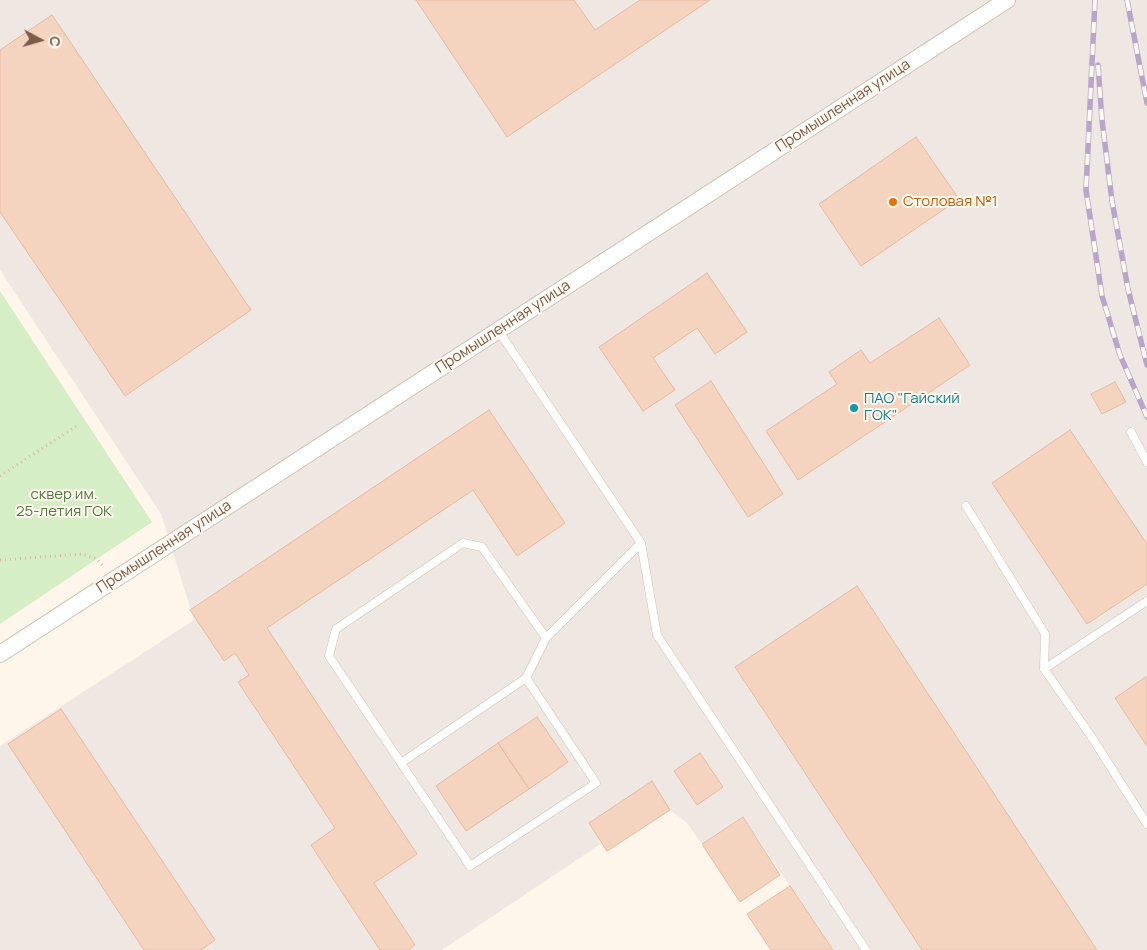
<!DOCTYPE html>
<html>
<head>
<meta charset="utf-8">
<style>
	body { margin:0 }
	#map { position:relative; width:1147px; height:950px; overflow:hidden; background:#fef6ea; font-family:Manrope,sans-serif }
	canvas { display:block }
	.north { position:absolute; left:15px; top:15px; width:50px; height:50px; -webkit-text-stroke:4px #fffaf1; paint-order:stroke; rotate:96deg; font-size:14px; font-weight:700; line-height:20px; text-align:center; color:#7c5b4a }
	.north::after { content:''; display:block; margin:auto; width:18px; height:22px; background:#7c5b4a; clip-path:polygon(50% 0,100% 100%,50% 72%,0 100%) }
</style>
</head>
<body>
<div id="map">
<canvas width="1147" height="950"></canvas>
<div class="north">С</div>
</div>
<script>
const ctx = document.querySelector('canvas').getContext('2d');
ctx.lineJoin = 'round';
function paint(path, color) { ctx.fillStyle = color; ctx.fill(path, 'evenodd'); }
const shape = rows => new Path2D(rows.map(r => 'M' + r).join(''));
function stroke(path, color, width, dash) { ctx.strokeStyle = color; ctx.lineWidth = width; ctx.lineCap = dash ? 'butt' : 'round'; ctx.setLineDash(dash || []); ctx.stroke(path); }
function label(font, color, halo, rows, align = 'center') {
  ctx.font = font + ' Manrope,sans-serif'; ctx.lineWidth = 4; ctx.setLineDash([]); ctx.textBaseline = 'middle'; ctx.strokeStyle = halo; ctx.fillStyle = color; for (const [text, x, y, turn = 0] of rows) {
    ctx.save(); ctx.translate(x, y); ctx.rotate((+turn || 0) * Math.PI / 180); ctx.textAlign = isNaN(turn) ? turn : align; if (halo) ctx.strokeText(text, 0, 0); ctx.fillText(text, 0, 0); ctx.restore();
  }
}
paint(shape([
	[0,0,1147,0,1147,950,833,950,743,817,702,844,687,823,670,810,607,851,602,843,442,950,0,950,0,746,194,620,161,514,0,270]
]), '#efe8e2');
paint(shape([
	[0,291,152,522,0,624]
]), '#d6eec6');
const building = shape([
	[416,0,574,0,595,30,640,0,710,0,507,137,416,0],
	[52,15,251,310,125,396,0,212,0,50,52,15],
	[916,137,959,199,861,266,819,204,916,137],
	[707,273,747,332,715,354,697,328,653,358,675,390,643,411,599,347,707,273],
	[939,318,970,365,798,480,766,431,837,384,829,372,861,350,870,363,939,318],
	[711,381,783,494,748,517,675,405,711,381],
	[1115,382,1126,402,1102,414,1091,394,1115,382],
	[489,410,565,523,517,556,473,490,267,628,417,854,374,883,415,945,408,950,380,950,311,845,335,828,238,682,249,675,235,653,224,661,190,610,489,410],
	[1070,430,1147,544,1147,584,1087,624,992,483,1070,430],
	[857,586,1097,950,922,950,735,667,857,586],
	[1147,676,1147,746,1115,698,1147,676],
	[61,709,215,940,201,950,144,950,8,744,61,709],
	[537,717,568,762,529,789,498,743,537,717],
	[498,743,529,789,466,831,436,786,498,743],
	[700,753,723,787,697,805,674,771,700,753],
	[652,781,670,810,607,851,589,823,652,781],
	[743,817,780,875,740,902,702,844,743,817],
	[790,886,833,950,771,950,747,914,790,886]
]);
paint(building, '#f5d4bf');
stroke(building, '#e9ba9e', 1);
const lane = shape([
	[498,330,641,543,657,635,866,950],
	[1131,432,1147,462],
	[966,506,1045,634,1044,669,1091,736,1147,824],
	[1044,669,1147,601],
	[526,678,401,763,329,656,336,629,463,543,482,547,546,638],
	[401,763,470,866,596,783,526,678,546,638,641,543]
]);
const street = shape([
	[0,654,1007,0]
]);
stroke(lane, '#d4bfb0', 9);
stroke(street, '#d4bfb0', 18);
stroke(shape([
	[0,476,78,425],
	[0,560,82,554,97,559,103,566]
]), '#dbb7a1', 3, [1, 4]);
stroke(lane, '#fff', 8);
stroke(street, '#fff', 16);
const rail = shape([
	[1095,0,1086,190,1102,296,1120,355,1147,417],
	[1127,0,1147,103],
	[1098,65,1102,120,1112,201,1128,289,1147,365]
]);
stroke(rail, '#b9a5ca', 5.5);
stroke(rail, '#fffaf1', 4, [11]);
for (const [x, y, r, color] of [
	[893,202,5,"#e8710a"],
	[854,408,5,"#0f9aa8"]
]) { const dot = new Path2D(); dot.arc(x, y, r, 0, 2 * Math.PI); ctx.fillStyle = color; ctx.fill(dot); stroke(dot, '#fffaf1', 2); }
label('15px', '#7c5b4a', '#fffaf1', [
	["Промышленная улица",843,106,-33],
	["Промышленная улица",503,327,-33],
	["Промышленная улица",164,547,-33]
]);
label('15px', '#c56008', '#fffaf1', [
	["Столовая №1",903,202]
], 'left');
label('15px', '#0d838f', '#fffaf1', [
	["ПАО \"Гайский",864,399],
	["ГОК\"",864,416]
], 'left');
label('15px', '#517c3e', '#fffaf1', [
	["сквер им.",64,495],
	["25-летия ГОК",64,512]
]);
</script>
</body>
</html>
